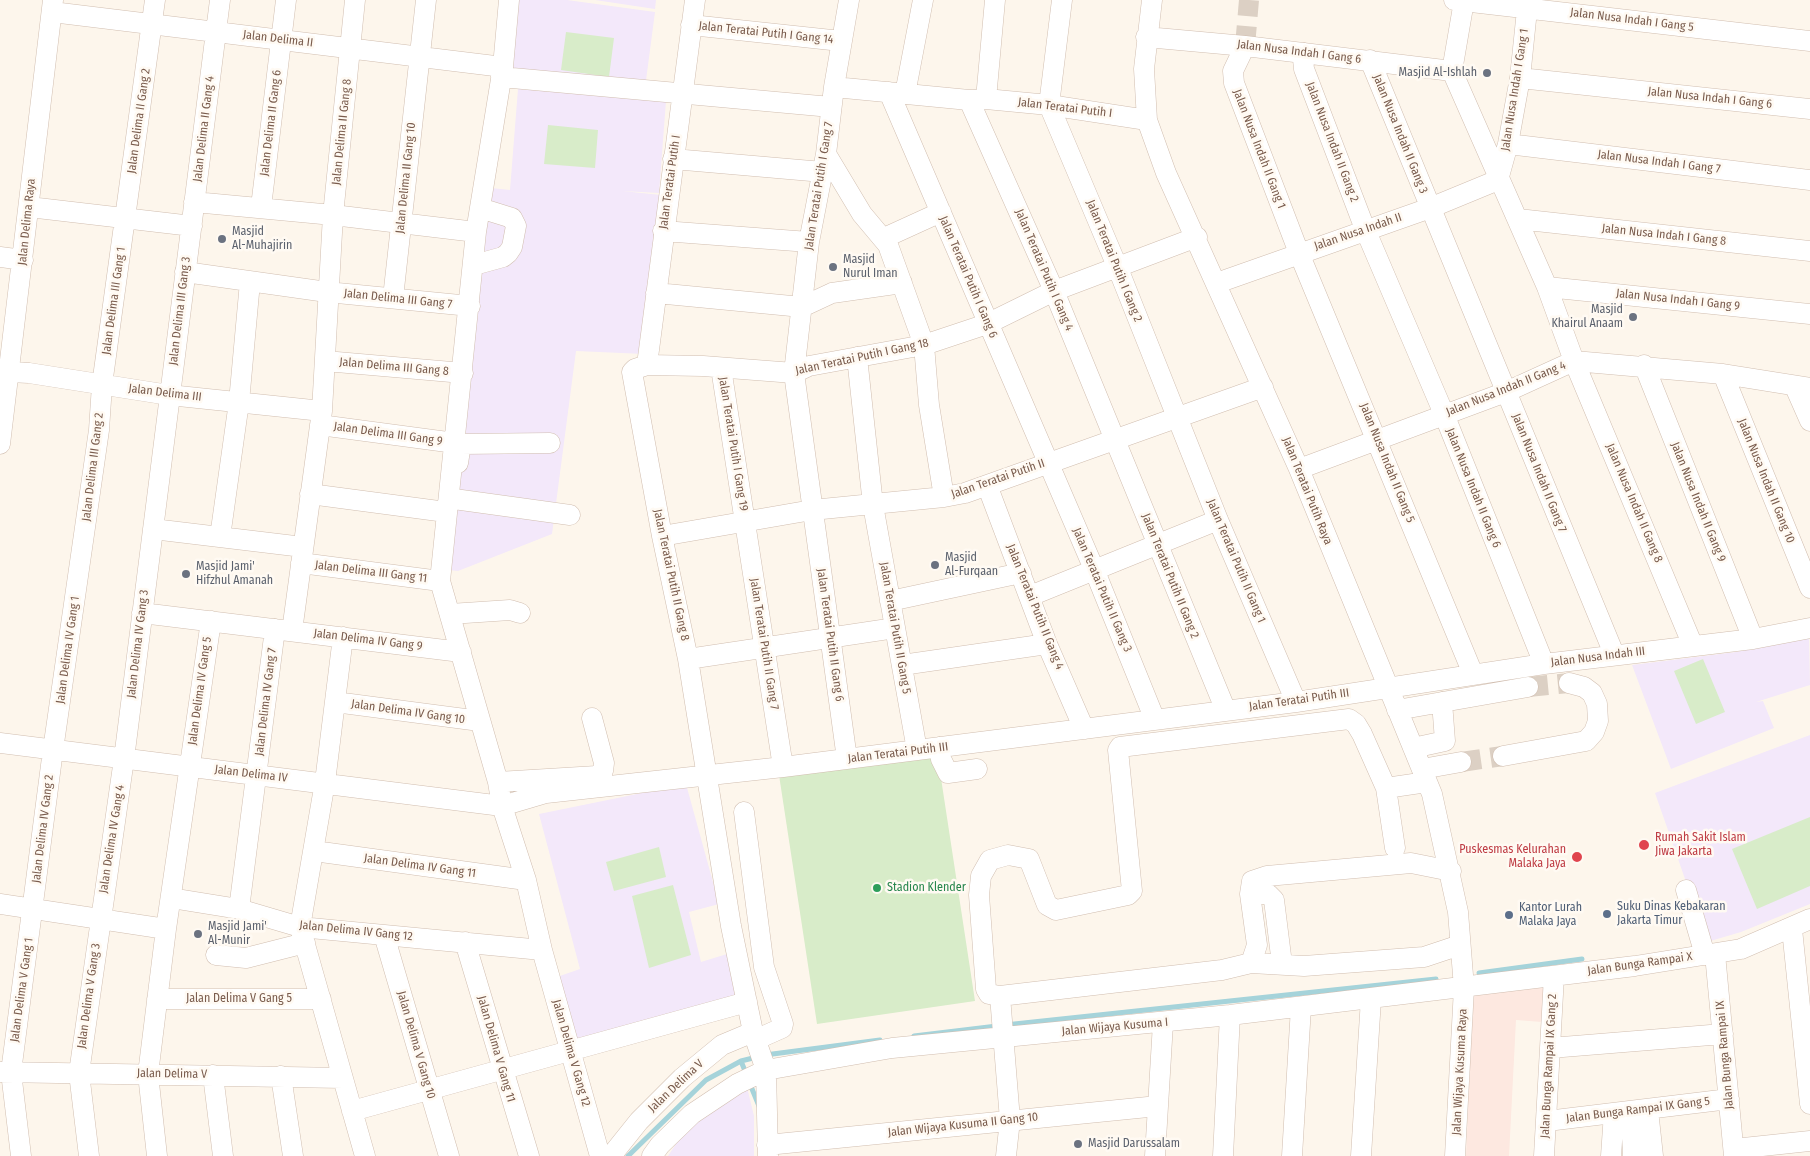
<!DOCTYPE html>
<html>
<head>
<meta charset="utf-8">
<style>
	body { margin:0 }
	canvas { display:block; background:#fdf6ec }
</style>
</head>
<body>
<canvas width="1810" height="1156"></canvas>
<script>
const ctx = document.querySelector('canvas').getContext('2d');
ctx.lineJoin = 'round';
function paint(path, color) { ctx.fillStyle = color; ctx.fill(path, 'evenodd'); }
const shape = rows => new Path2D(rows.map(r => 'M' + r).join(''));
function stroke(path, color, width, dash) { ctx.strokeStyle = color; ctx.lineWidth = width; ctx.lineCap = dash ? 'butt' : 'round'; ctx.setLineDash(dash || []); ctx.stroke(path); }
function label(font, color, halo, rows, align = 'center') {
  ctx.font = font + ' "Fira Sans Condensed",sans-serif'; ctx.lineWidth = 5; ctx.setLineDash([]); ctx.textBaseline = 'middle'; ctx.strokeStyle = halo; ctx.fillStyle = color; for (const [text, x, y, turn = 0] of rows) {
    ctx.save(); ctx.translate(x, y); ctx.rotate((+turn || 0) * Math.PI / 180); ctx.textAlign = isNaN(turn) ? turn : align; if (halo) ctx.strokeText(text, 0, 0); ctx.fillText(text, 0, 0); ctx.restore();
  }
}
paint(shape([
	[1545,985,1542,1022,1516,1020,1509,1156,1466,1156,1473,992]
]), '#fde8e0');
paint(shape([
	[518,0,567,0,655,12,645,88,509,70],
	[595,0,656,0,655,9],
	[518,89,666,101,659,193,622,191,661,195,644,354,576,351,552,534,458,571,449,570,491,188,510,190],
	[1809,637,1810,685,1756,702,1763,701,1774,728,1671,769,1632,665,1736,652],
	[1810,735,1810,904,1741,932,1707,942,1655,793],
	[686,784,719,904,689,912,701,962,727,954,741,997,571,1048,551,979,580,969,539,814],
	[746,1083,754,1116,754,1156,668,1156,678,1141,720,1098]
]), '#f3e8fa');
paint(shape([
	[566,32,614,38,609,77,561,70],
	[548,125,598,130,595,168,544,164],
	[1703,659,1725,712,1696,724,1674,671],
	[937,752,975,1001,817,1024,779,775],
	[1810,817,1810,886,1757,909,1732,849],
	[659,847,666,877,614,891,606,862],
	[673,885,691,955,649,968,632,896]
]), '#d8ecc9');
stroke(shape([
	[1479,973,1582,959],
	[1005,1025,1436,979],
	[914,1036,997,1026],
	[765,1055,880,1040],
	[741,1061,747,1076],
	[750,1084,759,1106],
	[628,1156,706,1080,741,1061,757,1057]
]), '#a5d3da', 5);
stroke(shape([
	[1245,46,1249,0],
	[1528,687,1569,683],
	[1461,762,1503,756]
]), '#dcd0c4', 20, [20, 10]);
const minor = shape([
	[509,0,503,67,476,232,440,581,498,782,502,806,526,880,542,950,600,1156],
	[1062,0,1049,105,1117,266,1218,520,1296,702],
	[1152,0,1144,69,1147,120,1166,173,1299,469,1432,794,1458,912,1464,988,1455,1156],
	[1454,0,1810,41],
	[1464,1,1452,71,1547,287,1574,361,1693,646],
	[52,12,503,67],
	[691,25,841,41],
	[1146,37,1245,46,1452,71],
	[1245,46,1233,71,1234,83,1299,253,1473,674],
	[1305,53,1303,59,1304,69,1365,229,1444,414,1544,664],
	[1370,60,1614,654],
	[501,77,831,107],
	[1520,78,1810,109],
	[834,87,969,100,986,99,1049,105,1147,120],
	[889,92,1094,569,1155,720],
	[905,94,923,0],
	[986,99,995,0],
	[969,100,1054,291,1226,711],
	[1508,144,1810,180],
	[826,154,862,214,888,245,924,345,929,405,944,497],
	[673,159,823,172],
	[194,202,333,215,476,232],
	[29,207,192,226],
	[261,207,286,0],
	[1518,219,1810,251],
	[663,231,809,242],
	[884,238,941,212],
	[0,257,23,260],
	[474,265,503,257,508,253,512,247,516,226,512,218,480,208],
	[185,272,327,292,470,306],
	[1217,283,1430,208,1498,180,1508,144,1520,78,1528,0],
	[1547,287,1810,314],
	[656,293,802,307,832,293,902,283],
	[393,298,426,0],
	[857,357,873,505,917,750],
	[325,361,463,373],
	[647,365,695,0],
	[1644,365,1753,639],
	[721,368,783,767],
	[10,372,29,373,169,395,322,411],
	[1723,374,1810,588],
	[1795,387,1810,421],
	[320,425,455,443],
	[0,444,53,0],
	[458,463,461,444,550,443],
	[1299,469,1506,392,1574,361,1723,374,1810,388],
	[987,485,1047,644,1084,729],
	[310,494,446,512],
	[454,499,570,515],
	[153,529,303,547],
	[662,536,812,510,944,497,965,493,1263,387],
	[220,537,239,402,250,282],
	[301,563,440,581],
	[1030,596,1218,520],
	[890,601,1021,573],
	[142,613,461,652],
	[450,614,510,610,520,613],
	[292,631,322,411,333,215,355,0],
	[343,637,325,782,300,927,365,1156],
	[688,659,895,628],
	[902,665,1047,644],
	[335,702,480,721],
	[1397,710,1528,687],
	[0,743,502,806,546,793,783,767,1296,702,1544,664,1753,639,1810,628],
	[939,747,941,759,948,773,977,769],
	[1413,748,1445,741,1442,702],
	[1503,756,1586,741,1594,732,1598,721,1597,704,1592,693,1584,687,1569,683],
	[847,759,794,373,809,242,826,154,834,87,849,0],
	[1422,769,1461,762],
	[498,782,597,776,603,771,604,763,592,718],
	[1386,788,1395,848],
	[744,812,764,967,783,1024,782,1028,755,1040],
	[314,851,526,880],
	[1686,890,1705,955],
	[1250,894,1268,894,1274,900,1282,964],
	[171,898,239,909,300,927,542,950],
	[0,904,166,929],
	[239,909,275,629],
	[1792,929,1810,1104],
	[384,935,449,1156],
	[465,942,529,1156],
	[1715,954,1734,1156],
	[216,955,246,958,305,943],
	[1251,963,1304,966,1424,957,1460,945],
	[1000,996,989,994,986,989,979,895,981,876,990,860,1008,855,1029,859,1047,905,1056,910,1128,895,1132,891,1118,750,1120,747,1349,719,1356,724,1362,734,1386,788,1427,782],
	[157,999,321,999],
	[1550,1048,1723,1034],
	[0,1072,343,1078],
	[213,1075,223,1156],
	[281,1076,293,1156],
	[1648,1110,1653,1156],
	[352,1111,747,1002],
	[1631,1111,1633,1156],
	[1547,1121,1729,1099],
	[767,1145,1158,1106],
	[1734,1149,1810,1141],
	[21,1156,11,1072,53,750,99,430,102,385,155,0],
	[89,1156,79,1073,124,759,220,0],
	[157,1156,148,1074,166,929,211,621],
	[611,1156,639,1121,682,1078,722,1045,753,1032],
	[652,1156,660,1145,692,1114,737,1084,766,1070,892,1048,1230,1015,1635,966,1741,949,1810,919],
	[768,1156,766,1070,753,1032,731,926,688,659,662,536,632,372,635,369,647,365,703,366,794,373,809,366,924,345,987,324,1054,291,1197,237],
	[1006,1156,1010,1120,1000,996,1222,970,1251,963,1257,945,1250,894,1252,881,1267,876,1411,863,1451,871],
	[1155,1156,1163,1023],
	[1223,1156,1230,1015],
	[1292,1156,1301,1007],
	[1361,1156,1371,999],
	[1544,1156,1554,976],
	[1611,1156,1614,1113]
]);
stroke(minor, '#d1beb0', 21);
stroke(minor, '#fff', 20);
for (const [x, y, r, color] of [
	[1487,73,5,"#6b7280"],
	[222,239,5,"#6b7280"],
	[833,267,5,"#6b7280"],
	[1633,317,5,"#6b7280"],
	[935,565,5,"#6b7280"],
	[186,574,5,"#6b7280"],
	[1644,845,6,"#e0444e"],
	[1577,857,6,"#e0444e"],
	[877,888,5,"#2e9e5b"],
	[1607,914,5,"#5c6f8a"],
	[1509,915,5,"#5c6f8a"],
	[198,934,5,"#6b7280"],
	[1078,1144,5,"#6b7280"]
]) { const dot = new Path2D(); dot.arc(x, y, r, 0, 2 * Math.PI); ctx.fillStyle = color; ctx.fill(dot); stroke(dot, '#fffaf3', 2); }
label('12px', '#7a5c4d', '#fffaf3', [
	["Jalan Nusa Indah I Gang 5",1632,20,7],
	["Jalan Teratai Putih I Gang 14",766,33,6],
	["Jalan Delima II",278,39,7],
	["Jalan Nusa Indah I Gang 6",1299,52,7],
	["Jalan Nusa Indah I Gang 1",1515,90,-81],
	["Jalan Nusa Indah I Gang 6",1710,98,6],
	["Jalan Teratai Putih I",1065,108,7],
	["Jalan Delima II Gang 2",139,121,-82],
	["Jalan Delima II Gang 6",271,123,-83],
	["Jalan Delima II Gang 4",204,129,-83],
	["Jalan Delima II Gang 8",342,132,-84],
	["Jalan Nusa Indah II Gang 3",1400,134,68],
	["Jalan Nusa Indah II Gang 2",1332,142,69],
	["Jalan Nusa Indah II Gang 1",1259,149,69],
	["Jalan Nusa Indah I Gang 7",1659,162,7],
	["Jalan Delima II Gang 10",406,178,-84],
	["Jalan Teratai Putih I",670,182,-82],
	["Jalan Teratai Putih I Gang 7",819,186,-81],
	["Jalan Delima Raya",27,222,-84],
	["Jalan Nusa Indah II",1358,232,-19],
	["Jalan Nusa Indah I Gang 8",1664,235,6],
	["Jalan Teratai Putih I Gang 2",1114,261,68],
	["Jalan Teratai Putih I Gang 4",1044,270,67],
	["Jalan Teratai Putih I Gang 6",968,277,67],
	["Jalan Delima III Gang 7",398,299,6],
	["Jalan Nusa Indah I Gang 9",1678,300,6],
	["Jalan Delima III Gang 1",114,301,-82],
	["Jalan Delima III Gang 3",180,311,-83],
	["Jalan Teratai Putih I Gang 18",862,357,-12],
	["Jalan Delima III Gang 8",394,367,5],
	["Jalan Nusa Indah II Gang 4",1506,389,-22],
	["Jalan Delima III",165,393,7],
	["Jalan Delima III Gang 9",388,434,8],
	["Jalan Teratai Putih I Gang 19",733,444,81],
	["Jalan Nusa Indah II Gang 5",1387,463,68],
	["Jalan Delima III Gang 2",93,467,-83],
	["Jalan Nusa Indah II Gang 7",1539,473,68],
	["Jalan Teratai Putih II",998,479,-19],
	["Jalan Nusa Indah II Gang 10",1766,481,68],
	["Jalan Nusa Indah II Gang 6",1473,488,68],
	["Jalan Teratai Putih Raya",1307,491,68],
	["Jalan Nusa Indah II Gang 9",1698,502,68],
	["Jalan Nusa Indah II Gang 8",1634,503,67],
	["Jalan Teratai Putih II Gang 1",1236,561,67],
	["Jalan Delima III Gang 11",371,572,7],
	["Jalan Teratai Putih II Gang 8",671,575,78],
	["Jalan Teratai Putih II Gang 2",1170,576,68],
	["Jalan Teratai Putih II Gang 3",1102,590,67],
	["Jalan Teratai Putih II Gang 4",1035,607,68],
	["Jalan Teratai Putih II Gang 5",895,628,80],
	["Jalan Teratai Putih II Gang 6",830,635,82],
	["Jalan Delima IV Gang 9",368,640,7],
	["Jalan Delima IV Gang 3",138,644,-83],
	["Jalan Teratai Putih II Gang 7",764,644,81],
	["Jalan Delima IV Gang 1",68,650,-82],
	["Jalan Nusa Indah III",1598,657,-7],
	["Jalan Delima IV Gang 5",200,691,-82],
	["Jalan Teratai Putih III",1299,700,-8],
	["Jalan Delima IV Gang 7",266,702,-83],
	["Jalan Delima IV Gang 10",408,712,8],
	["Jalan Teratai Putih III",898,753,-7],
	["Jalan Delima IV",251,774,7],
	["Jalan Delima IV Gang 2",43,829,-83],
	["Jalan Delima IV Gang 4",112,839,-81],
	["Jalan Delima IV Gang 11",420,866,8],
	["Jalan Delima IV Gang 12",356,931,6],
	["Jalan Bunga Rampai X",1640,964,-8],
	["Jalan Delima V Gang 1",22,990,-82],
	["Jalan Delima V Gang 3",89,996,-82],
	["Jalan Delima V Gang 5",239,999],
	["Jalan Wijaya Kusuma I",1115,1027,-5],
	["Jalan Delima V Gang 10",416,1045,74],
	["Jalan Delima V Gang 11",496,1049,74],
	["Jalan Delima V Gang 12",571,1053,74],
	["Jalan Bunga Rampai IX",1725,1055,-95],
	["Jalan Bunga Rampai IX Gang 2",1549,1066,-87],
	["Jalan Wijaya Kusuma Raya",1460,1072,-87],
	["Jalan Delima V",172,1074,1],
	["Jalan Delima V",676,1086,-43],
	["Jalan Bunga Rampai IX Gang 5",1638,1110,-7],
	["Jalan Wijaya Kusuma II Gang 10",963,1125,-6]
]);
label('12px', '#5b616d', '#fffaf3', [
	["Masjid Al-Ishlah",1477,73,"right"],
	["Masjid",232,232],
	["Al-Muhajirin",232,246],
	["Masjid",843,260],
	["Nurul Iman",843,274],
	["Masjid",1623,310,"right"],
	["Khairul Anaam",1623,324,"right"],
	["Masjid",945,558],
	["Al-Furqaan",945,572],
	["Masjid Jami'",196,567],
	["Hifzhul Amanah",196,581],
	["Masjid Jami'",208,927],
	["Al-Munir",208,941],
	["Masjid Darussalam",1088,1144]
], 'left');
label('12px', '#be3a42', '#fffaf3', [
	["Rumah Sakit Islam",1655,838],
	["Jiwa Jakarta",1655,852],
	["Puskesmas Kelurahan",1566,850,"right"],
	["Malaka Jaya",1566,864,"right"]
], 'left');
label('12px', '#27864d', '#fffaf3', [
	["Stadion Klender",887,888]
], 'left');
label('12px', '#4e5e75', '#fffaf3', [
	["Suku Dinas Kebakaran",1617,907],
	["Jakarta Timur",1617,921],
	["Kantor Lurah",1519,908],
	["Malaka Jaya",1519,922]
], 'left');
</script>
</body>
</html>
